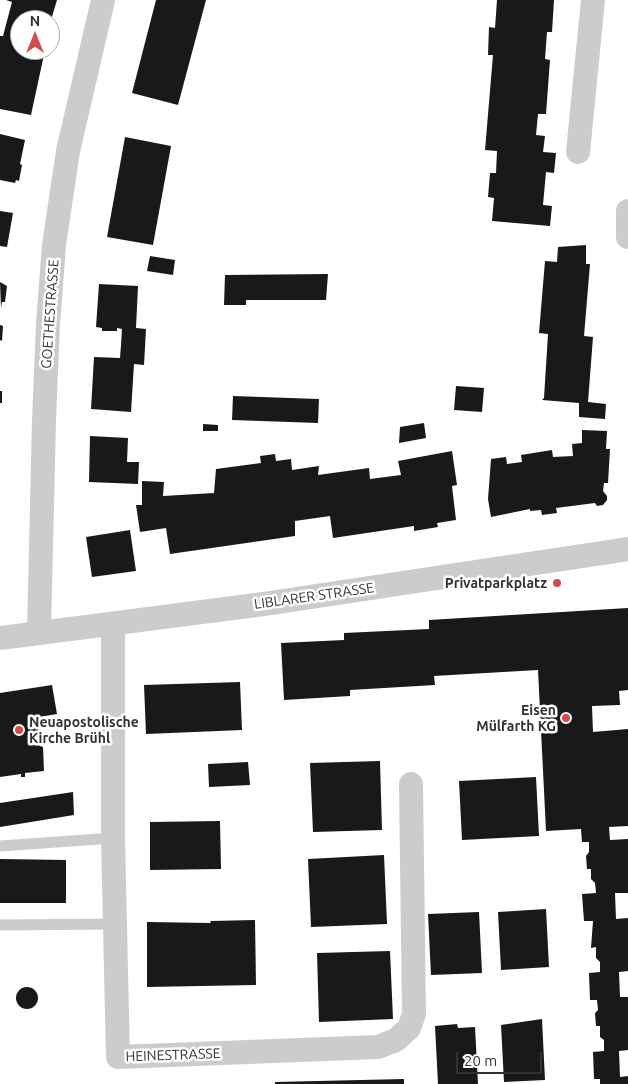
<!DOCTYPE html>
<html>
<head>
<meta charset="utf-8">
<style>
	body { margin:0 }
	#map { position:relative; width:628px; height:1084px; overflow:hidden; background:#fff; font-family:Ubuntu,sans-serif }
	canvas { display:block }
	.north { position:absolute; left:10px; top:10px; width:50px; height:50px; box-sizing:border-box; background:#fff; border:1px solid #adadad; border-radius:50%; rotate:0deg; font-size:14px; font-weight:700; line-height:20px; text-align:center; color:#323232 }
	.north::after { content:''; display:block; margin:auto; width:18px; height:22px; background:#d14c4c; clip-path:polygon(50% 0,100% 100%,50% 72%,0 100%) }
	.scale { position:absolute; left:456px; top:1052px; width:86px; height:22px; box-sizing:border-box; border:2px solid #323232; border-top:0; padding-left:6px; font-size:15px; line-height:18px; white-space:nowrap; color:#323232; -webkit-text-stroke:4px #fff; paint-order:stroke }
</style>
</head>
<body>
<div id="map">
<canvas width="628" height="1084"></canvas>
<div class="north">N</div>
<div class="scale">20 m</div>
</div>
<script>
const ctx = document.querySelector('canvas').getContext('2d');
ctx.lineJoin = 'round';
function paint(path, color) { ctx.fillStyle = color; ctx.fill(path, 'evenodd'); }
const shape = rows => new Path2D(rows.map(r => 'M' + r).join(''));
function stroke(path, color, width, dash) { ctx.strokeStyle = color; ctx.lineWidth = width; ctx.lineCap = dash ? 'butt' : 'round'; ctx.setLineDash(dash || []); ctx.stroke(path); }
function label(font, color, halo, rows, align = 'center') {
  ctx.font = font + ' Ubuntu,sans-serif'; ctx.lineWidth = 5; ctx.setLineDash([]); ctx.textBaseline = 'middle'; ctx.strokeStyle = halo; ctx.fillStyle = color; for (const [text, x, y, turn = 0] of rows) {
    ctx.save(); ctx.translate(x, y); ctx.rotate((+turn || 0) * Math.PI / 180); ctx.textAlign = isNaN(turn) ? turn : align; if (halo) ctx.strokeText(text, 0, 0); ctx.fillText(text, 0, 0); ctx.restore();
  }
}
paint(shape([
	[6,0,57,0,51,20,20,20,20,50,45,50,31,115,0,109,0,36,3,36,12,2],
	[156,0,206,0,178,105,132,93],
	[497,0,554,0,552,32,547,32,545,59,550,60,546,114,538,114,536,135,545,136,543,152,556,153,554,173,546,172,543,205,552,206,550,226,492,221,494,198,488,197,490,173,496,173,497,151,485,150,493,55,488,55,489,27,495,28],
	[0,134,25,140,20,164,22,165,19,181,16,180,15,183,0,180],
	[125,137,171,146,153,245,107,237],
	[0,211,13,213,7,247,0,246],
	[586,245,586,264,590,264,584,336,593,337,588,402,606,404,605,419,579,417,579,403,542,400,544,398,548,334,539,333,545,261,557,262,558,247],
	[150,256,175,260,173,275,147,271],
	[328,274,326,300,246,300,246,305,224,305,225,275],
	[0,282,7,286,5,302,2,302,1,308],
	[99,284,138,286,136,328,146,329,144,365,134,364,131,412,91,409,94,357,120,358,121,345,122,329,117,328,117,331,102,331,102,328,96,327],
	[0,325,3,326,2,341,0,340],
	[456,386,484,388,482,412,454,410],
	[0,391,2,391,2,403,0,403],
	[233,396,319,399,318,423,232,420],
	[424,423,426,438,399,443,400,427],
	[203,424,218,425,218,431,203,431],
	[582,430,607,431,606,449,610,449,608,483,604,483,603,491,607,496,607,500,603,505,597,506,595,503,556,508,557,513,542,515,541,510,530,511,530,509,491,517,488,499,491,459,506,457,507,464,522,462,521,455,552,450,553,457,573,456,572,444,582,443],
	[90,436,128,438,127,462,139,462,138,484,89,482],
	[452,451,457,485,452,486,456,520,437,523,438,527,414,531,414,526,333,538,330,516,295,521,295,536,170,554,166,528,140,532,136,505,142,505,142,481,164,482,163,496,214,493,216,469,261,463,260,456,275,454,276,461,291,459,292,470,319,466,318,475,369,468,370,479,401,475,398,461],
	[130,530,136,571,92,577,86,537],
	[628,608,628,690,619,691,620,705,592,706,593,732,628,729,628,826,609,827,610,840,628,839,628,893,615,893,616,919,628,918,628,971,619,972,620,997,628,997,628,1050,619,1051,620,1077,628,1076,628,1084,600,1084,600,1079,594,1079,593,1052,604,1051,604,1040,600,1037,600,1026,596,1026,595,1013,598,1010,597,1000,590,1000,589,973,600,972,600,962,596,958,596,947,591,948,593,921,584,921,582,894,596,893,595,883,591,879,591,869,587,869,586,856,589,852,589,842,582,842,581,829,546,831,538,670,434,676,435,685,350,690,350,696,284,700,281,643,344,640,344,633,429,629,429,620],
	[240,682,242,730,146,734,144,685],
	[52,685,57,714,33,718,38,720,36,726,39,727,38,733,40,733,40,746,43,747,44,771,25,773,25,777,21,777,21,774,0,777,0,693],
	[380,761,382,830,313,832,310,763],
	[248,762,250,785,209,787,208,764],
	[536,777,539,836,462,840,459,781],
	[73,792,74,815,0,827,0,803],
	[220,821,221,869,150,870,150,822],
	[384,855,387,924,311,927,308,859],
	[0,859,66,860,66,903,0,903],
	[546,909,549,967,501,970,498,912],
	[479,912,482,973,431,975,428,914],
	[255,920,256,985,147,987,147,922,211,923,210,921],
	[390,951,393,1019,319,1022,317,953],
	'16 998a11 11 0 1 1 22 0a11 11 0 1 1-22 0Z',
	[542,1019,545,1080,504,1082,501,1025],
	[457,1024,458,1028,475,1027,478,1084,438,1084,435,1026],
	[404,1079,404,1084,275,1084,275,1082]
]), '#191919');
stroke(shape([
	[0,846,113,838],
	[0,925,116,924]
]), '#ccc', 11);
stroke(shape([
	[578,152,593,0],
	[628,211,628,237],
	[113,625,113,838,118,1057,378,1047,396,1040,409,1028,414,1014,411,784],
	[39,632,44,420,48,324,54,245,68,151,103,0],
	[0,638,264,604,628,549]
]), '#ccc', 24);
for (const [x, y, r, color] of [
	[557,583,5,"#d14c4c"],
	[566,718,5,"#d14c4c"],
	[19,730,5,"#d14c4c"]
]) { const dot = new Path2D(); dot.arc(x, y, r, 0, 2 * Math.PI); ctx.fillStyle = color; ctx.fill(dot); stroke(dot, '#fff', 2); }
label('14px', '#323232', '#fff', [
	["GOETHESTRASSE",50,314,-86],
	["LIBLARER STRASSE",314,596,-8],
	["HEINESTRASSE",173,1055,-2]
]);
label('bold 14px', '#323232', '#fff', [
	["Privatparkplatz",547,583],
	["Eisen",556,710],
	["Mülfarth KG",556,726],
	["Neuapostolische",29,722,"left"],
	["Kirche Brühl",29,738,"left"]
], 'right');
</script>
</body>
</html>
